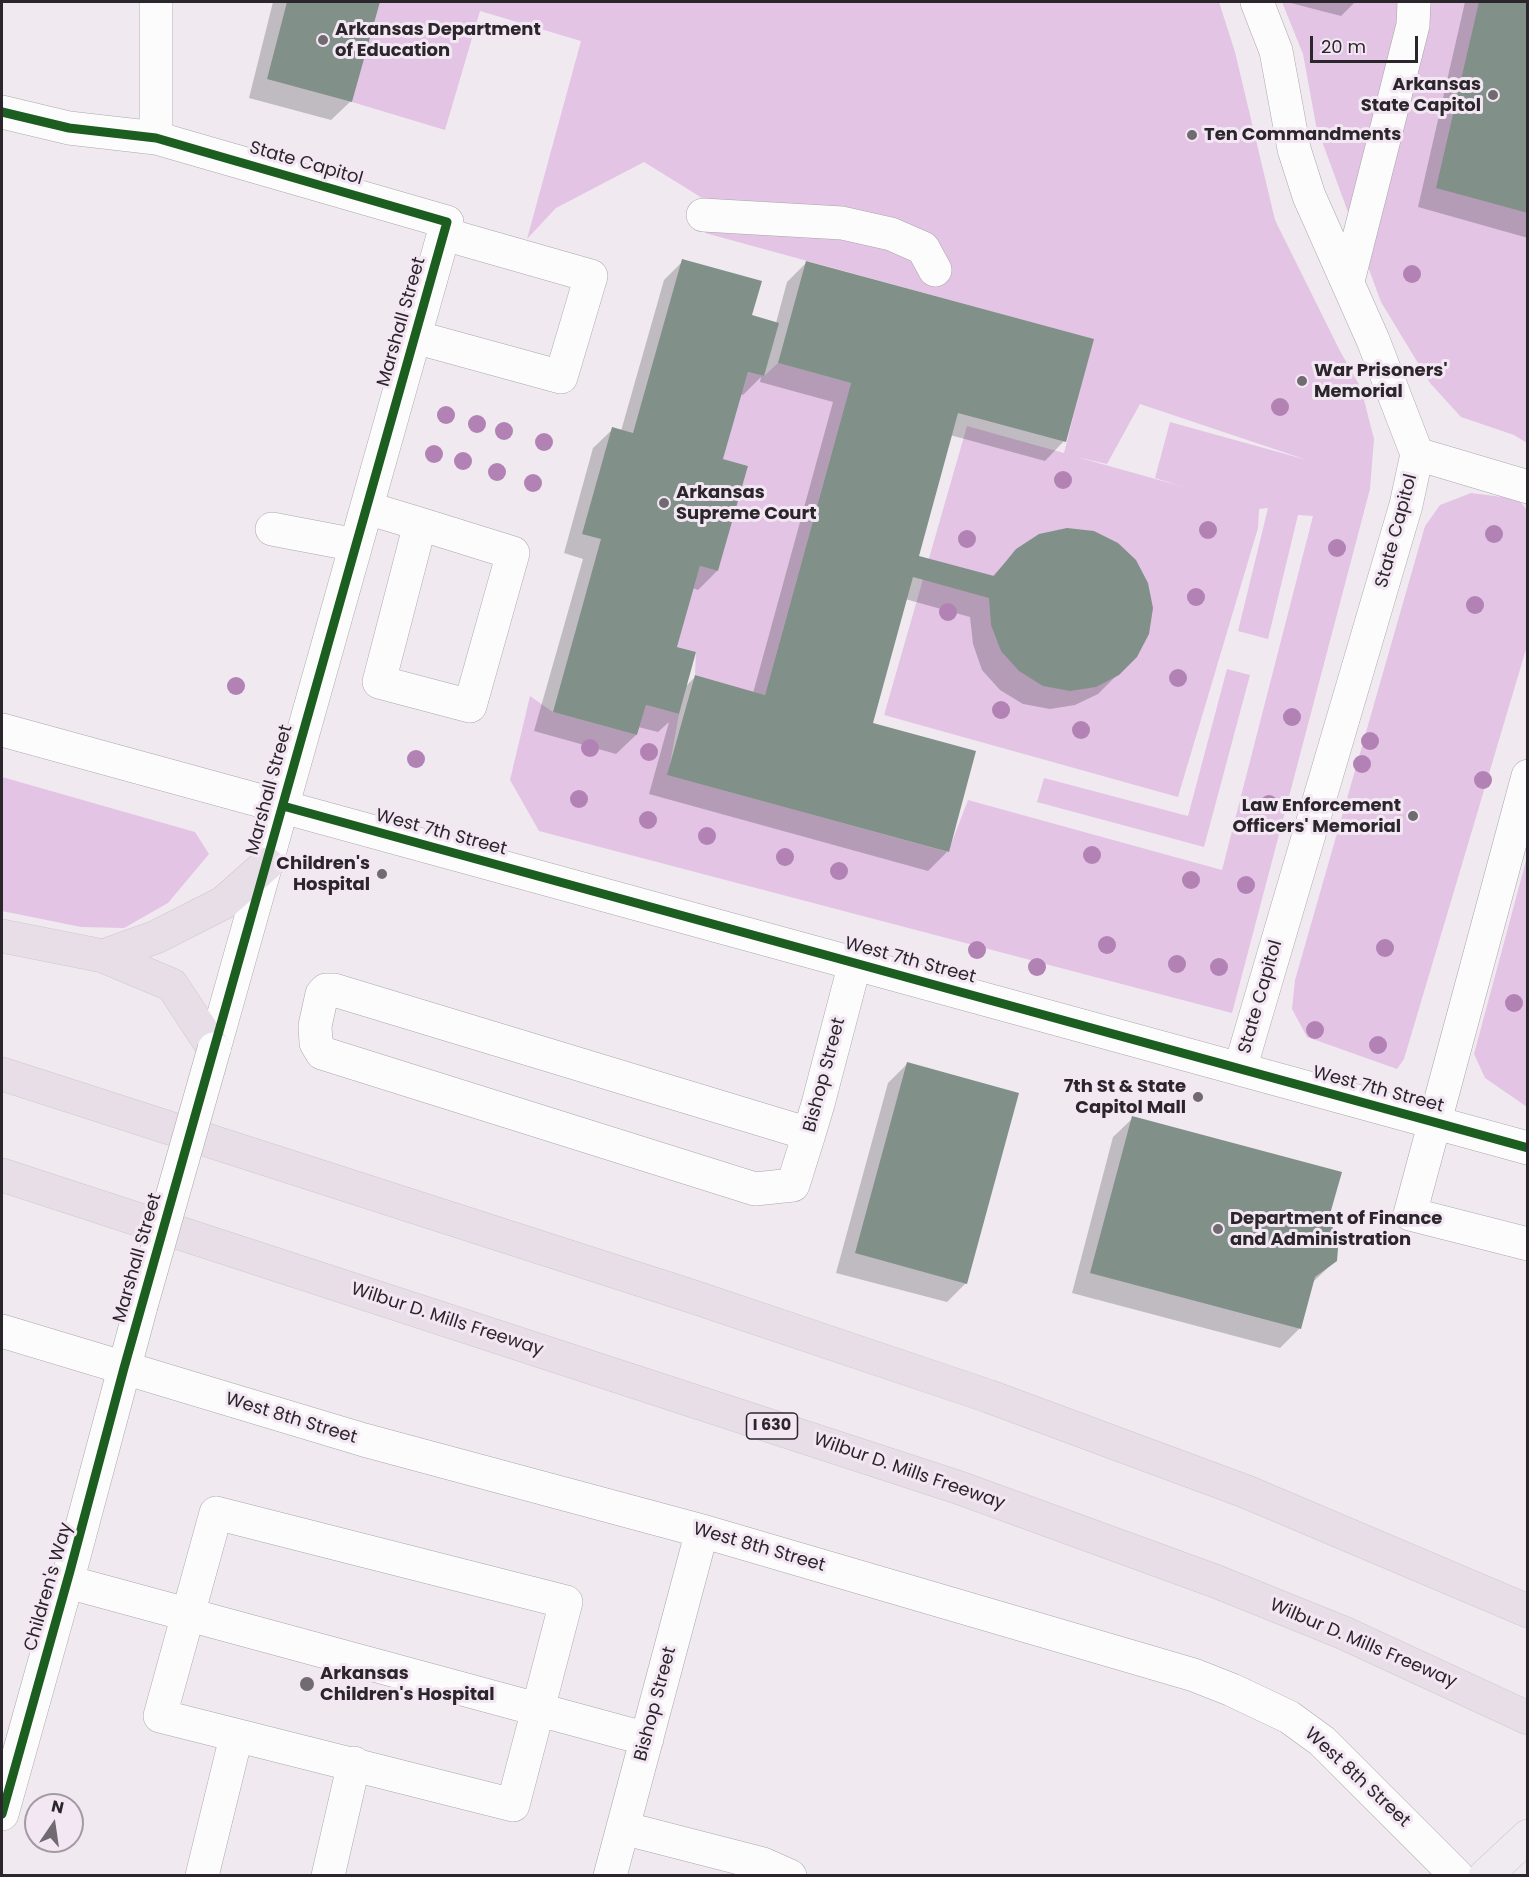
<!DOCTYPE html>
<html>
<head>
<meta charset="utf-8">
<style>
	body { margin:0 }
	#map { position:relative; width:1529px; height:1877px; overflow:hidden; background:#f0eaf0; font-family:Poppins,sans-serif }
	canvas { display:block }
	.frame { position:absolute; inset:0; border:3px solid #2b262b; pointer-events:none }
	.north { position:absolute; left:24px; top:1793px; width:60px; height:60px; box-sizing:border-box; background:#f3e7f3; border:2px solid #a39aa3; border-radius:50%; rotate:13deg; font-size:16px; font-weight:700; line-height:24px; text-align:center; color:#2b262b }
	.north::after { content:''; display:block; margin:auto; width:21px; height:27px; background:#706b70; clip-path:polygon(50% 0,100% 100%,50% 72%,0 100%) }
	.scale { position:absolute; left:1310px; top:36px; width:108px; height:27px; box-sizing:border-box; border:3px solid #2b262b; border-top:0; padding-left:8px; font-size:18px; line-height:21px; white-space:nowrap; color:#2b262b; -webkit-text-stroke:4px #f3e7f3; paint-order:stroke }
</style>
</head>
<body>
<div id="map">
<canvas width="1529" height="1877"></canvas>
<div class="frame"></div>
<div class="north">N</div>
<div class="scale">20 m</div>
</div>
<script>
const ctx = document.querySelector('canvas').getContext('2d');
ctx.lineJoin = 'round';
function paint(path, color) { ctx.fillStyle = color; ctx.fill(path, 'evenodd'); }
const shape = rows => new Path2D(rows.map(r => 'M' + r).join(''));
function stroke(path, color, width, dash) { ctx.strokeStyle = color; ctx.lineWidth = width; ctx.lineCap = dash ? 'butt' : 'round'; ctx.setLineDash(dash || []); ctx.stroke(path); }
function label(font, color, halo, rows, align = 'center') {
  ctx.font = font + ' Poppins,sans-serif'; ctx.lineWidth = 6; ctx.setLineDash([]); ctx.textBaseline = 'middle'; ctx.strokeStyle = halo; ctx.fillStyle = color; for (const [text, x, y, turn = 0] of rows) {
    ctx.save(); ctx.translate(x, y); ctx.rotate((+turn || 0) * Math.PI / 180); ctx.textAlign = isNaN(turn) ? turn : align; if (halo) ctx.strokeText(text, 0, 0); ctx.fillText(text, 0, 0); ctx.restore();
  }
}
paint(shape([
	[380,2,1219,2,1235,52,1275,220,1340,351,1361,388,1374,439,1370,489,1232,1013,539,831,510,780,530,696,553,712,637,735,646,705,679,714,668,775,948,852,968,800,1222,870,1313,516,1298,515,1268,639,1238,631,1268,508,1259,509,1258,528,1178,797,884,715,967,426,1064,453,1093,339,705,233,715,206,644,162,556,208,527,239,581,41,480,11,445,130,352,102],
	[1140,404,1307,460,1170,422,1155,478,1184,487,1077,457,1107,464],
	[1282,2,1527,2,1527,443,1514,435,1461,417,1430,383,1381,302,1316,125,1303,54],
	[778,363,851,383,765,695,695,675,696,652,677,647,700,566,718,571,748,466,723,459,748,372,764,376],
	[1471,493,1518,499,1527,510,1527,646,1404,1059,1397,1069,1307,1037,1292,1009,1295,980,1425,526,1440,505],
	[1227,669,1250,675,1204,847,1037,802,1044,778,1188,816],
	[2,777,195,832,209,854,168,903,124,928,81,927,2,911],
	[1527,857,1528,1107,1527,1107,1485,1078,1474,1054]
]), '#e3c4e4');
paint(shape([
	[273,2,378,2,351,101,331,120,249,98],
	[1287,2,1355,2,1341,16],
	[1465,2,1528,2,1528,238,1418,207],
	[683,261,750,316,776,323,787,282,807,262,1064,441,1045,461,950,435,917,557,992,577,1017,550,1136,656,1098,694,1075,705,1050,709,1023,704,1000,690,982,670,973,644,970,617,905,599,872,724,947,852,928,871,649,794,669,722,658,732,638,727,636,735,616,754,534,731,583,559,564,553,593,448,613,429,621,431,664,280],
	[761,377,760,382,833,402,753,693,695,677,685,687,675,648,692,588,698,590,717,571,722,460,740,394,743,395],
	[907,1064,966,1283,947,1302,836,1273,888,1083],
	[1133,1118,1336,1260,1312,1283,1299,1329,1280,1348,1072,1293,1113,1137]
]), '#0003');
paint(shape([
	[287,2,380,2,352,102,267,79],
	[1479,2,1528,2,1528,213,1436,188],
	[682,259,762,281,752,315,779,323,764,376,748,372,723,459,748,466,718,571,700,566,677,647,696,652,679,714,646,705,637,735,553,712,601,539,582,534,612,427,633,433],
	[806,261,1094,339,1066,442,958,413,919,556,994,576,1016,549,1039,534,1067,528,1094,531,1118,543,1136,560,1148,583,1153,608,1149,634,1137,657,1119,675,1096,687,1070,691,1043,686,1019,671,1001,651,991,625,989,598,913,577,873,723,976,751,949,852,667,775,695,675,765,695,851,383,778,363],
	[907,1062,1019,1093,967,1284,855,1253],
	[1132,1116,1342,1172,1328,1221,1339,1236,1337,1261,1315,1277,1301,1329,1090,1273]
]), '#82908a');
const minor = shape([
	[2,112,69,128,156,138,447,222,214,1049],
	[156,138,156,2],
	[703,215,842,223,891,234,923,248,935,270],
	[1348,281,1413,25,1414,2],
	[415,337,561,377,591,276,444,234],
	[1417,454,1528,487],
	[367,508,420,524,513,553,470,706,379,682,420,524],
	[272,529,356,545],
	[2,730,1528,1148],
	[1528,776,1410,1214,1528,1244],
	[1240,1069,1406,505,1417,454,1373,340,1309,196,1294,149,1276,51,1257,2],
	[809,1134,334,990,326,990,322,994,315,1026,316,1043,322,1053,755,1189,793,1185,809,1134,818,1104,855,963],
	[2,1331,364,1440,702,1531,1194,1675,1232,1690,1289,1717,1322,1741,1457,1876],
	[216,1513,566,1602,513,1805,160,1716,216,1513],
	[68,1582,647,1739],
	[2,1814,70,1571,141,1306],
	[623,1828,763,1864,790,1876],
	[202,1876,236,1737],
	[328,1876,354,1763],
	[610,1876,702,1531]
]);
const major = shape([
	[1485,1876,1528,1836]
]);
const highway = shape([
	[2,936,103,956,172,985,214,1049],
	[103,956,156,937,223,903,267,864],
	[2,1074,694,1297,988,1396,1247,1492,1528,1611],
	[2,1175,960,1488,1215,1581,1344,1633,1528,1718]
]);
stroke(minor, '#aaa6aa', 34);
stroke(major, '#cbc8cb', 34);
stroke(highway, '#cbc8cb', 34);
stroke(minor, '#fdfcfd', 33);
stroke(major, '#f0ebf0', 33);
stroke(highway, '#e8dee8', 33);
const minorBridge = shape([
	[141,1306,214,1049]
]);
stroke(minorBridge, '#aaa6aa', 34, []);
stroke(minorBridge, '#fdfcfd', 33);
stroke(shape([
	[2,112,69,128,156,138,447,222,124,1368,70,1571,2,1814],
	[283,806,1528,1148]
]), '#1b5e20', 9);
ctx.fillStyle = '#b282b5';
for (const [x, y] of [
	[1412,274],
	[1280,407],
	[446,415],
	[477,424],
	[504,431],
	[544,442],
	[434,454],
	[463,461],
	[497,472],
	[1063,480],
	[533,483],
	[1208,530],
	[1494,534],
	[967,539],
	[1337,548],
	[1196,597],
	[1475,605],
	[948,612],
	[1178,678],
	[236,686],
	[1001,710],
	[1292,717],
	[1081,730],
	[1370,741],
	[590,748],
	[649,752],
	[416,759],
	[1362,764],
	[1483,780],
	[579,799],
	[1269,804],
	[648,820],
	[707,836],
	[1092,855],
	[785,857],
	[839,871],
	[1191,880],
	[1246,885],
	[1107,945],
	[1385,948],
	[977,950],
	[1177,964],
	[1037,967],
	[1219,967],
	[1514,1003],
	[1315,1030],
	[1378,1045]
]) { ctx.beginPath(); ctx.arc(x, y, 9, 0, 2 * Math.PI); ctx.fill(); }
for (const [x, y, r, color] of [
	[323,40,6,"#706b70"],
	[1493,95,6,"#706b70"],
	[1192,135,6,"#706b70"],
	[1302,381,6,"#706b70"],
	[664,503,6,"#706b70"],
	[1413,816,6,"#706b70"],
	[382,874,6,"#706b70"],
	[1198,1097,6,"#706b70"],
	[1218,1229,6,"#706b70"],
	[307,1684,8,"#706b70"]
]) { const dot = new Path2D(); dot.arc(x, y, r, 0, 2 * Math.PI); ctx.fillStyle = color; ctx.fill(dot); stroke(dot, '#f3e7f3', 2); }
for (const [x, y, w] of [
	[772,1426,51]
]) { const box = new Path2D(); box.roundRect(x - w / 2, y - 13, w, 26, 4.5); ctx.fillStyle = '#f3e7f3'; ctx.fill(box); stroke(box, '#2b262b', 1.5); }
label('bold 16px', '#2b262b', null, [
	["I 630",772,1426]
]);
label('bold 18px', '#2b262b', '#f3e7f3', [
	["Arkansas Department",335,30],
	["of Education",335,51],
	["Arkansas",1481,85,"right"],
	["State Capitol",1481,106,"right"],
	["Ten Commandments",1204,135],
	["War Prisoners'",1314,371],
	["Memorial",1314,392],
	["Arkansas",676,493],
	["Supreme Court",676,514],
	["Law Enforcement",1401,806,"right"],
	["Officers' Memorial",1401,827,"right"],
	["Children's",370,864,"right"],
	["Hospital",370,885,"right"],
	["7th St & State",1186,1087,"right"],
	["Capitol Mall",1186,1108,"right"],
	["Department of Finance",1230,1219],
	["and Administration",1230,1240],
	["Arkansas",320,1674],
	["Children's Hospital",320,1695]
], 'left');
label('18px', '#2b262b', '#f3e7f3', [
	["State Capitol",306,164,16],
	["Marshall Street",402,322,-74],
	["State Capitol",1397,531,-75],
	["Marshall Street",270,790,-75],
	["West 7th Street",441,833,15],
	["West 7th Street",910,961,15],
	["State Capitol",1261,997,-74],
	["Bishop Street",825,1075,-75],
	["West 7th Street",1378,1090,15],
	["Marshall Street",138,1258,-74],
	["Wilbur D. Mills Freeway",447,1320,18],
	["West 8th Street",291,1419,17],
	["Wilbur D. Mills Freeway",909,1472,19],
	["West 8th Street",759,1548,16],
	["Children's Way",49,1587,-74],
	["Wilbur D. Mills Freeway",1363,1644,23],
	["Bishop Street",656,1704,-75],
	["West 8th Street",1357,1778,43]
]);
</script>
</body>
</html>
